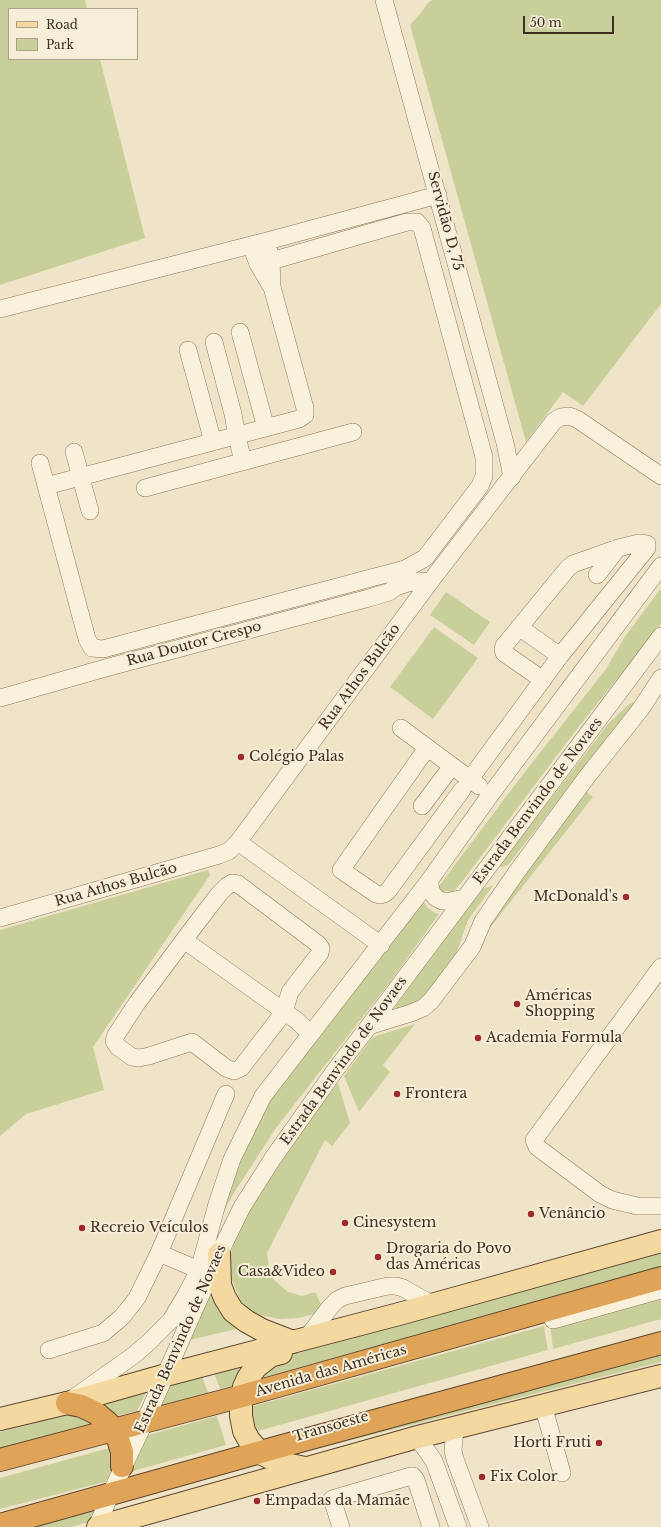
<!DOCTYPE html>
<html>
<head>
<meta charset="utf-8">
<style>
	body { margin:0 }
	#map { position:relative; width:661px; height:1527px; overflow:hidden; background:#f0e4c8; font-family:"Libre Baskerville",serif }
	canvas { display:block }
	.legend { position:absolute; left:8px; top:8px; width:130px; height:52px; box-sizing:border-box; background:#f7eed8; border:1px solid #ada18e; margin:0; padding:5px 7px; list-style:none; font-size:12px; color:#3d2e20 }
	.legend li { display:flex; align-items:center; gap:8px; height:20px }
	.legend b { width:20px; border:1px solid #ada18e }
	.scale { position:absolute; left:523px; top:16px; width:91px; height:18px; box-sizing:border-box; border:2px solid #3d2e20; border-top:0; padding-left:5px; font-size:12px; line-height:14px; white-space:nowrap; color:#3d2e20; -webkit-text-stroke:3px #f7eed8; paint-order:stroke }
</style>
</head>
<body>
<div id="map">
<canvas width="661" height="1527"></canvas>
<ul class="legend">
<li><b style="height:5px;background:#f3d9a0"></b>Road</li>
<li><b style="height:11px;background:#c9cf9b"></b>Park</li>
</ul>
<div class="scale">50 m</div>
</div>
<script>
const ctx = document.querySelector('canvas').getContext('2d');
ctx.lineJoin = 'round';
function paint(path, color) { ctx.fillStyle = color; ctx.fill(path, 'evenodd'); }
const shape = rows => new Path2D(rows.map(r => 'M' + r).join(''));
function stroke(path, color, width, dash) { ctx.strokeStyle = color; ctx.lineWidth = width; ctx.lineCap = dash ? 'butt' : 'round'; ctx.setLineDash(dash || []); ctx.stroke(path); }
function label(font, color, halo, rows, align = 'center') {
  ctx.font = font + ' "Libre Baskerville",serif'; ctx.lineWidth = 4; ctx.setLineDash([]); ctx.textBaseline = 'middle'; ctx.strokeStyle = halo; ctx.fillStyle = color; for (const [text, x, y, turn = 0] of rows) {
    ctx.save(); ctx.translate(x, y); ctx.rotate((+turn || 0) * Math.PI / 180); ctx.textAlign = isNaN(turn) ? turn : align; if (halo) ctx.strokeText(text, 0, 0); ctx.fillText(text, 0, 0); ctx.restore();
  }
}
paint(shape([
	[0,0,85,0,87,9,9,9,9,59,100,59,145,238,0,285],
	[432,0,661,0,661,304,583,406,563,392,526,442,410,25,420,14,428,3],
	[661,588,661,624,577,729,461,883,453,892,446,891,440,896,436,890,517,782,606,669,624,638],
	[446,592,490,622,474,645,430,615],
	[434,627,478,658,433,719,390,687],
	[634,702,634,704,508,865,503,867,501,867,500,865,609,723,629,704],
	[587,792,593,797,475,947,481,929,579,797,582,799],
	[208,870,210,875,93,1047,104,1090,26,1114,0,1136,0,930],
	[491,886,493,886,468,920,456,954,424,997,415,1004,397,1011,395,1007,439,946,482,889],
	[422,900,428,908,435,913,439,914,390,982,276,1128,232,1196,216,1226,239,1152,260,1109],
	[415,1024,383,1065,390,1072,359,1112,344,1076,372,1038,379,1035],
	[338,1083,350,1123,332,1146,325,1140,267,1253,269,1268,274,1280,288,1292,302,1296,315,1292,323,1308,315,1314,298,1318,280,1319,263,1316,251,1311,241,1301,236,1290,232,1280,231,1266,231,1253,235,1239,252,1206,307,1122],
	[661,1249,661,1268,254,1380,280,1356],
	[213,1287,240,1328,190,1340],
	[661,1294,661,1319,553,1349,550,1324],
	[544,1326,548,1350,258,1431,252,1420,250,1407],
	[661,1352,661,1362,296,1454,284,1451],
	[259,1354,236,1385,220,1389,212,1367],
	[200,1370,208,1393,155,1407,169,1379],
	[150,1385,137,1411,116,1416,98,1399],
	[69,1413,86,1415,100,1429,0,1456,0,1432],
	[217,1416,226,1445,126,1473,141,1437],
	[113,1447,117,1464,108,1481,0,1509,0,1478],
	[96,1507,89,1522,71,1527,26,1527]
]), '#c9cf9b');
const minor = shape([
	[384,0,505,443,512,477],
	[251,245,258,264,271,286],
	[0,309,267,241,438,195],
	[240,332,266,428],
	[214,342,233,414,237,436,243,462],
	[188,350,213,442],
	[74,452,90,511],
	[40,463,87,639,92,648,103,649,405,569,425,558,480,486,484,476,484,457,422,228,417,222,407,222,271,261],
	[46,486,299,419,305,415,305,408,272,287,271,259,269,251],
	[145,488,353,432],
	[597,575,618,548],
	[519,627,560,656],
	[0,698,109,667,369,598,389,592,396,587,408,583,418,581,430,582],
	[401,728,479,786],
	[427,748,341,870,376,894,380,895,384,894,388,891,462,790],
	[470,779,560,656,647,548,647,544,639,543,618,548,573,564,568,568,504,646,503,649,504,653,543,680],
	[422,806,452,766],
	[238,842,381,945],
	[429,881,432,893,436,898,442,901,450,901,464,898],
	[232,883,238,884,318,944,321,948,320,953,290,992,284,1012,241,1068,234,1071,226,1068,192,1042,149,1056,139,1058,132,1057,118,1047,114,1041,116,1035,137,1003,196,924,219,894,227,886,232,883],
	[0,918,219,855,229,851,238,842,430,582,554,421,561,417,569,416,577,419,661,476],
	[184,940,296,1020,311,1034],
	[661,967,534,1140,537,1147,600,1194,612,1200,637,1206,661,1206],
	[369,1026,411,1013,423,1008,431,1001,472,947,483,921,516,873,586,778,640,710,661,678],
	[159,1253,199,1270],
	[553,1320,661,1290],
	[306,1339,331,1306,337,1300,345,1296,388,1286,396,1286,403,1288,433,1305],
	[49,1350,103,1333,122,1317,137,1298,159,1253,226,1094],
	[75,1397,134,1355,148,1343,171,1320,186,1295,199,1270,217,1204,232,1159,263,1096,429,881,491,794,661,566],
	[543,1405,562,1473],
	[455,1428,453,1451,455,1459,480,1527],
	[414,1438,422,1444,434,1461,458,1527],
	[97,1527,110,1495,145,1421,219,1254,242,1207,273,1158,336,1069,369,1026,661,636],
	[341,1527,332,1499,411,1476,413,1476,416,1480,431,1527]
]);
const major = shape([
	[219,1254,220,1285,225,1298,233,1311,246,1321,262,1330,293,1342],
	[281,1353,270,1356,256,1367,248,1378,244,1387,241,1404,241,1416,244,1431,249,1440,260,1453,281,1463,305,1468],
	[0,1419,67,1403,166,1375,399,1314,661,1241],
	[98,1527,414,1438,661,1376]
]);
const highway = shape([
	[67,1403,81,1406,96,1413,108,1423,118,1439,122,1452,122,1466],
	[0,1460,242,1396,661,1278],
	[0,1525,282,1446,661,1343]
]);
stroke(minor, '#8d765c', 18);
stroke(major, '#5b4430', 24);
stroke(highway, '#5b4430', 24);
stroke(minor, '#faf1dc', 17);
stroke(major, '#f3d9a0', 22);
stroke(highway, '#e0a458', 22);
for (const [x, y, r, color] of [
	[241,757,4,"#9e2a2b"],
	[626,897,4,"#9e2a2b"],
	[517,1004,4,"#9e2a2b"],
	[478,1038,4,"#9e2a2b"],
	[397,1094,4,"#9e2a2b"],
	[531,1214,4,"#9e2a2b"],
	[345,1223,4,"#9e2a2b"],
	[82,1228,4,"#9e2a2b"],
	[378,1257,4,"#9e2a2b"],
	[333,1272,4,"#9e2a2b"],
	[599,1443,4,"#9e2a2b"],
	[482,1477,4,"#9e2a2b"],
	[257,1501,4,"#9e2a2b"]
]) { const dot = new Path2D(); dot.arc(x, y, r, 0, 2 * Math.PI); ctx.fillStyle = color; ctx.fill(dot); stroke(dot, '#f7eed8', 1.5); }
label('14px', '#3d2e20', '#f7eed8', [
	["Servidão D, 75",445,221,75],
	["Rua Doutor Crespo",194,644,-15],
	["Rua Athos Bulcão",360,677,-54],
	["Estrada Benvindo de Novaes",538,801,-53],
	["Rua Athos Bulcão",116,885,-16],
	["Estrada Benvindo de Novaes",344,1061,-54],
	["Estrada Benvindo de Novaes",181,1339,-66],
	["Avenida das Américas",331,1371,-16],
	["Transoeste",331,1427,-16]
]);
label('14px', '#3d2e20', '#f7eed8', [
	["Colégio Palas",249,757],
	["McDonald's",618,897,"right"],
	["Américas",525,996],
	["Shopping",525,1012],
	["Academia Formula",486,1038],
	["Frontera",405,1094],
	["Venâncio",539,1214],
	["Cinesystem",353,1223],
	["Recreio Veículos",90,1228],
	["Drogaria do Povo",386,1249],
	["das Américas",386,1265],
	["Casa&Video",325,1272,"right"],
	["Horti Fruti",591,1443,"right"],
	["Fix Color",490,1477],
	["Empadas da Mamãe",265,1501]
], 'left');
</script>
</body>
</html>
